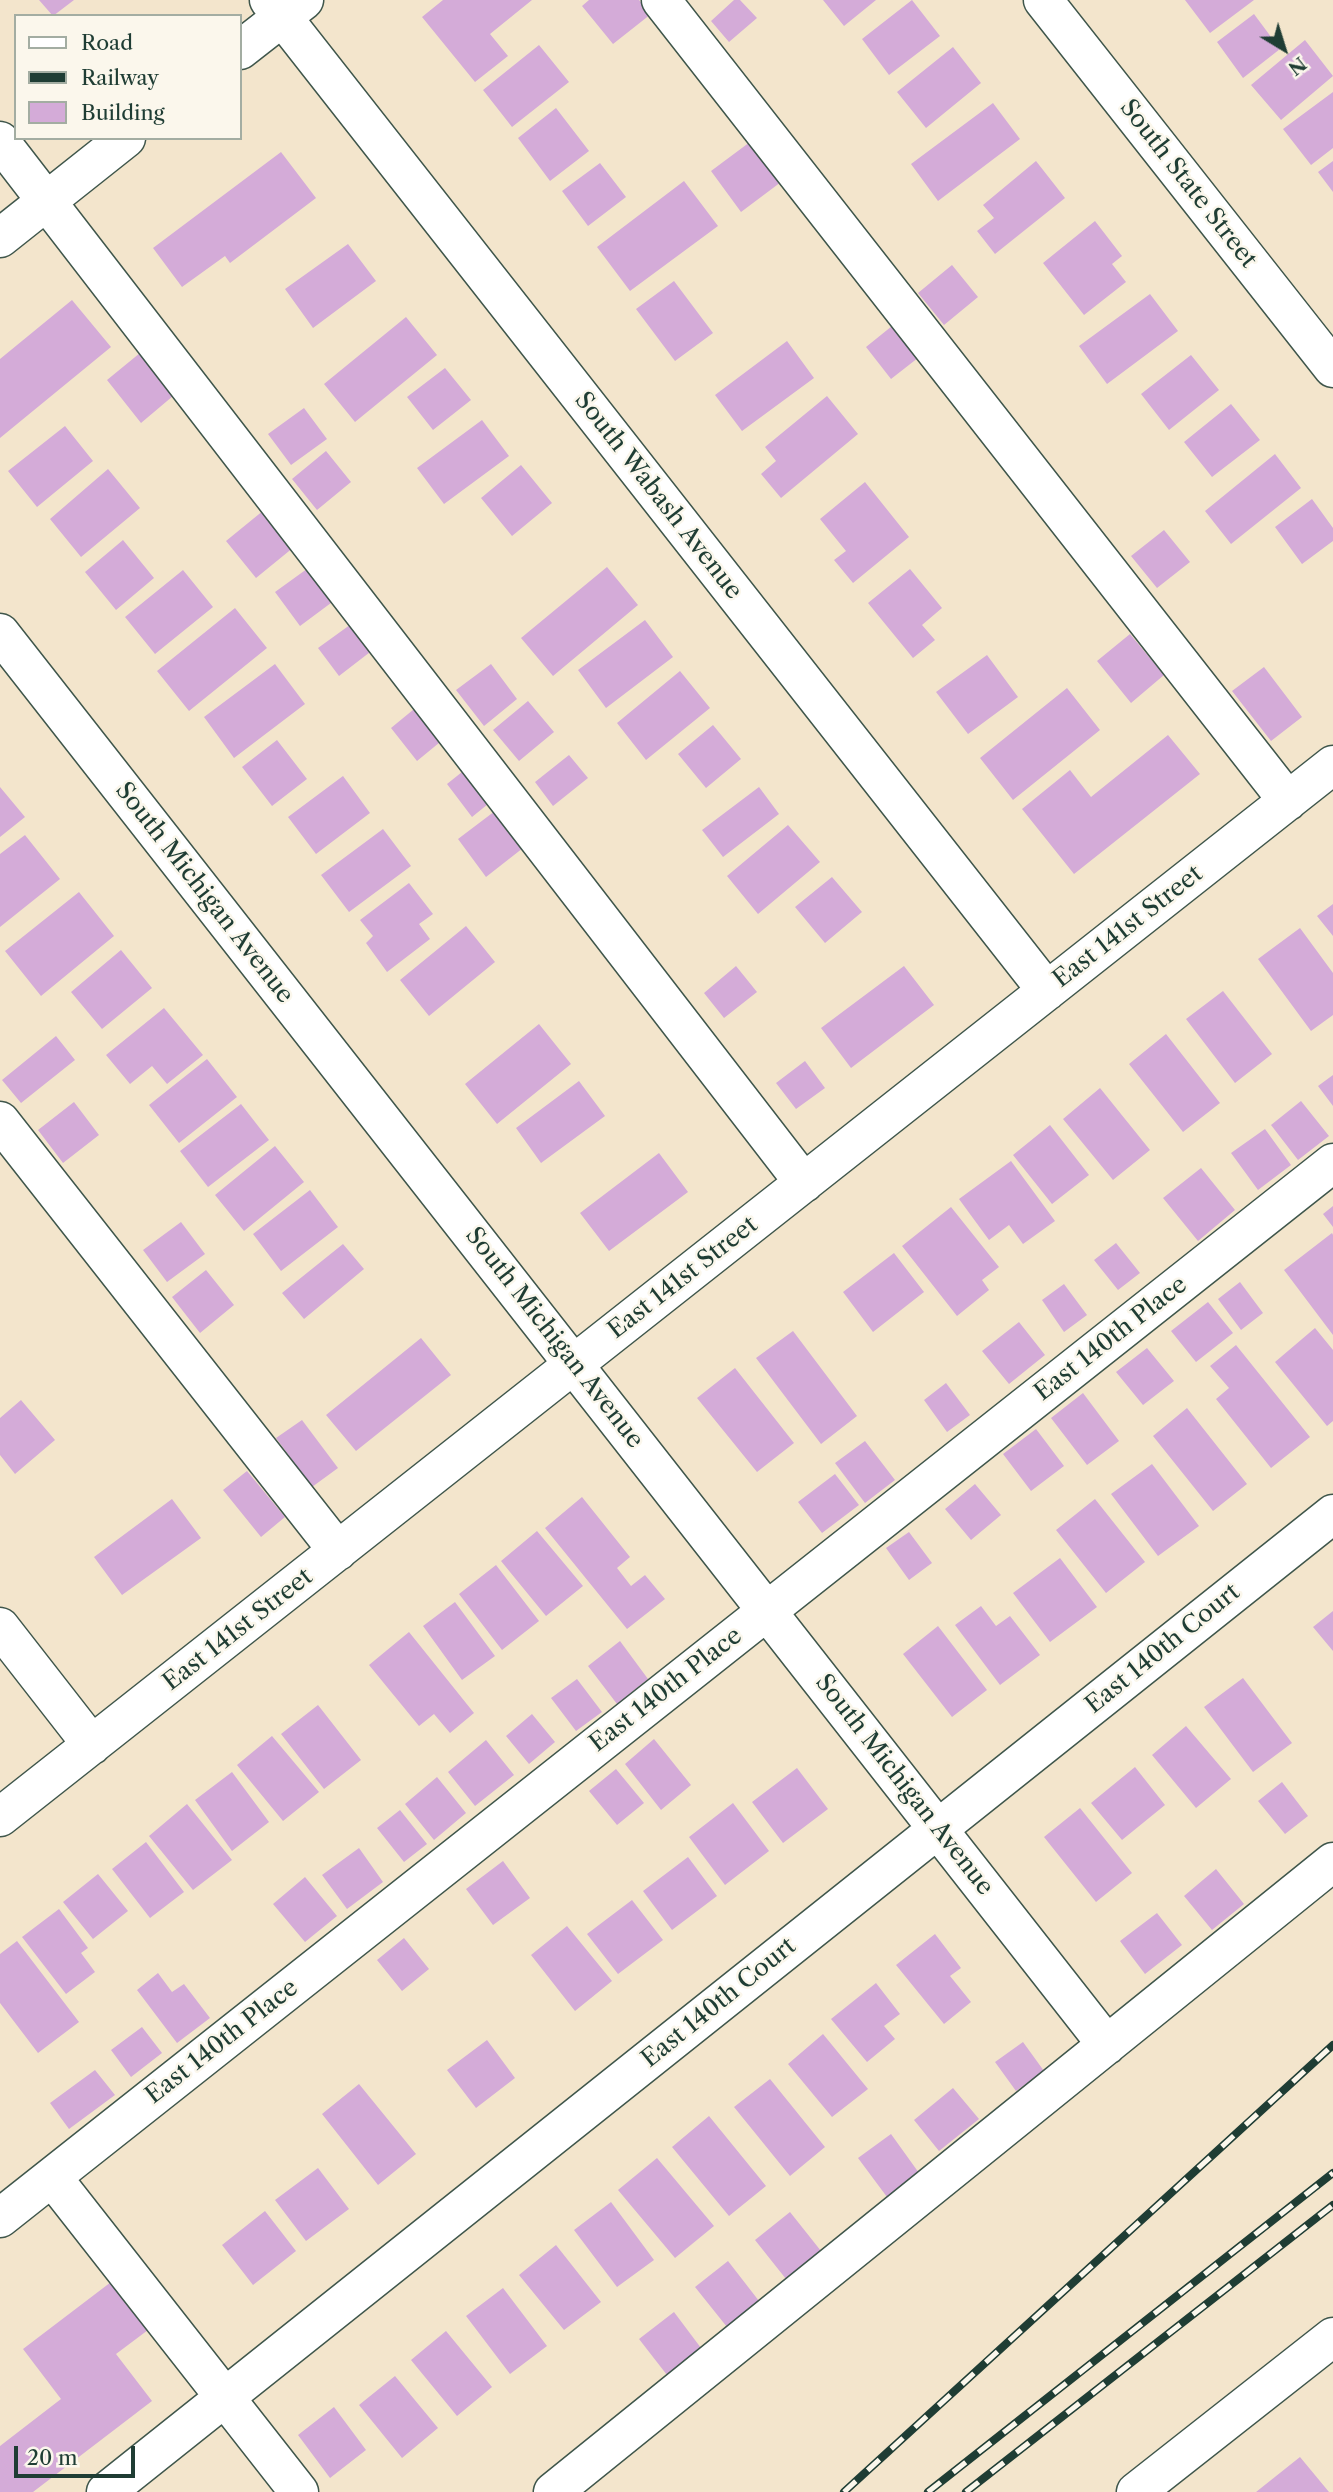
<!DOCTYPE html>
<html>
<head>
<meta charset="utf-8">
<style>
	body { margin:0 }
	#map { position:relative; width:1333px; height:2492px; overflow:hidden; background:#f3e5cc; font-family:"Libre Caslon Text",serif }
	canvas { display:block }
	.legend { position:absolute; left:14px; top:14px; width:228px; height:126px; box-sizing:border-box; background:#fbf7ec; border:2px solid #a3ada2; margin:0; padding:9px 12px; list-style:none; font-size:21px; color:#1f3d34 }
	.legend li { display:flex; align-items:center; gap:14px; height:35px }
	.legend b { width:35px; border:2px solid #a3ada2 }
	.north { position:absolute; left:1249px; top:14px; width:70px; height:70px; -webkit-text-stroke:5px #fbf7ec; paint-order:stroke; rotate:142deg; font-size:19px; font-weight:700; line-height:28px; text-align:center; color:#1f3d34 }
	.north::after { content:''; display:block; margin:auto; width:24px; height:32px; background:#1f3d34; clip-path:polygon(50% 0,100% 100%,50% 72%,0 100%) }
	.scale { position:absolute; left:14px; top:2446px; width:121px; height:32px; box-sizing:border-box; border:4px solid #1f3d34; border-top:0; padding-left:9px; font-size:21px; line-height:24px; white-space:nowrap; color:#1f3d34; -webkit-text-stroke:5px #fbf7ec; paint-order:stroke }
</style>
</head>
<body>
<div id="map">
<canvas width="1333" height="2492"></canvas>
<ul class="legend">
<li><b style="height:9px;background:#fff"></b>Road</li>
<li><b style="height:9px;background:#1f3d34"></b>Railway</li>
<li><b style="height:19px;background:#d4abd8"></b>Building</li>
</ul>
<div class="north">N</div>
<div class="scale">20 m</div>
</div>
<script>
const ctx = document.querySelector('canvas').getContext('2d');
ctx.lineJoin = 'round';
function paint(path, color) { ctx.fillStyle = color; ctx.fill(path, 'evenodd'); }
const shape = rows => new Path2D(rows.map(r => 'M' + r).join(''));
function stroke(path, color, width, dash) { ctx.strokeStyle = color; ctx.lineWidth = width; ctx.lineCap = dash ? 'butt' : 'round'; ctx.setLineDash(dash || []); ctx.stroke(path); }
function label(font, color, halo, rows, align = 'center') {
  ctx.font = font + ' "Libre Caslon Text",serif'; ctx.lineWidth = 5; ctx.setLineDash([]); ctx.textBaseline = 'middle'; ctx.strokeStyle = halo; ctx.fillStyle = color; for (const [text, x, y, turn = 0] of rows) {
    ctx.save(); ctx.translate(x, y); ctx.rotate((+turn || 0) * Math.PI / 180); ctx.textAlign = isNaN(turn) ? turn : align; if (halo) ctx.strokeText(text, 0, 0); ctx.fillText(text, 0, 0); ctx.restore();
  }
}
paint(shape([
	[39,0,74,0,53,16],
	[443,0,532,0,490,34,508,56,475,82,422,17],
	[589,0,639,0,651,14,613,44,582,6],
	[734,0,740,0,757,18,729,42,711,21],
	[823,0,876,0,844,26],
	[912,0,940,36,889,75,862,39],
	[1185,0,1254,0,1210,33],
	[1254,14,1280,49,1243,78,1217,42],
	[1305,40,1333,76,1281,120,1251,85],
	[539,45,569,82,512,127,483,90],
	[953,47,981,83,926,128,897,92],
	[1333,92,1333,148,1311,165,1283,129],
	[993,103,1020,139,938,201,911,164],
	[556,108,589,151,550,181,518,138],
	[750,142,781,182,741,212,711,171],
	[281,152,316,198,230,263,225,256,182,287,153,248],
	[1036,161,1065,198,995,254,977,231,994,218,983,205],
	[1333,161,1333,192,1318,172],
	[600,163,626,197,588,226,562,191],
	[684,181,718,226,630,291,597,247],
	[1095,221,1122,256,1112,264,1126,282,1084,315,1043,263],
	[348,244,376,281,313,328,285,289],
	[952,265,978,297,944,325,918,293],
	[674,281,713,333,675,361,636,309],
	[1150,294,1178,331,1107,384,1079,346],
	[72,300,111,347,0,438,0,359],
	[406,317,437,355,355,422,324,384],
	[897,322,923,354,891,379,866,347],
	[787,341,814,378,742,431,715,395],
	[140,353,173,396,141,423,107,380],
	[1191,355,1219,390,1169,430,1141,394],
	[445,368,471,400,433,430,407,397],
	[827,396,858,434,781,498,761,474,776,461,765,447],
	[1231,404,1260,440,1212,477,1184,442],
	[304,408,327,439,291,465,268,434],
	[482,420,509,456,444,504,417,468],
	[65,426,93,461,37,507,8,471],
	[326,451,351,482,317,510,292,479],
	[1275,454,1301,488,1231,544,1205,511],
	[521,465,552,503,512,536,481,498],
	[108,469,140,508,81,557,50,519],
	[865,482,909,537,853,583,834,560,846,551,820,519],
	[1312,499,1333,528,1333,541,1302,564,1275,527],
	[264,510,294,547,256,578,226,541],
	[1164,530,1190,562,1157,588,1131,556],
	[123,540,154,578,116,610,85,572],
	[311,566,335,600,300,626,275,592],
	[607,567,638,605,553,676,521,638],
	[910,569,942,608,922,625,935,640,913,658,868,603],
	[183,570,213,607,155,654,125,617],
	[235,608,267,648,189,711,157,671],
	[645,620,673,657,606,708,578,670],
	[354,622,374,649,339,676,318,648],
	[1130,634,1164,675,1131,703,1097,661],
	[987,655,1018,697,968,734,936,692],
	[275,664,305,704,234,758,204,717],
	[491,664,517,699,484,726,456,690],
	[1264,667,1302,717,1271,741,1232,691],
	[680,671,710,708,646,760,617,723],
	[1067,688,1100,730,1013,800,980,758],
	[528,701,554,732,519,761,493,730],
	[419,705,445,738,417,761,391,728],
	[713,725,741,759,706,788,678,754],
	[1168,735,1200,774,1074,874,1022,809,1070,770,1091,797],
	[277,740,307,779,272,806,242,767],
	[569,755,588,778,553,806,535,782],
	[467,768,493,800,472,817,447,784],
	[343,776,370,813,316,854,288,817],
	[0,787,25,817,0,837],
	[759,787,779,814,723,857,702,830],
	[495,811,523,848,486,877,458,839],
	[788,825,820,862,758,914,727,876],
	[383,829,411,866,349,912,321,875],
	[25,835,60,879,0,927,0,854],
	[832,877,862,912,825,943,795,907],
	[409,883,433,914,419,924,430,939,387,972,366,943,373,936,360,920],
	[79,892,114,936,41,996,5,951],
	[1333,904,1333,936,1317,916],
	[466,926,495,962,429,1016,400,980],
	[1300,928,1333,973,1333,1015,1311,1031,1258,959],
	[121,950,152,988,102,1029,71,992],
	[736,966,757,992,724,1018,704,993],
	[904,966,934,1005,851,1068,821,1028],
	[1223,991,1272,1054,1235,1083,1186,1019],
	[164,1008,203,1055,167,1084,152,1066,130,1084,106,1055],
	[539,1024,571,1064,497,1124,465,1084],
	[1166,1034,1220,1103,1183,1132,1129,1064],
	[56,1036,75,1060,21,1103,2,1080],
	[207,1059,237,1097,179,1143,149,1105],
	[805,1061,825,1088,796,1109,776,1083],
	[1333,1075,1333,1106,1318,1086],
	[579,1081,605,1116,541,1163,516,1128],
	[1100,1088,1150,1150,1113,1180,1063,1119],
	[1301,1101,1329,1136,1298,1160,1271,1125],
	[74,1102,99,1135,63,1163,38,1130],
	[241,1104,269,1140,208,1187,180,1151],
	[1050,1125,1089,1175,1052,1204,1013,1155],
	[1265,1129,1291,1165,1258,1190,1231,1153],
	[275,1146,304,1182,244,1231,215,1195],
	[659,1153,688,1192,609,1251,580,1213],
	[1011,1161,1055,1221,1023,1244,1009,1225,989,1240,959,1199],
	[1201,1168,1235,1210,1198,1241,1163,1198],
	[310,1190,338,1227,281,1271,253,1234],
	[1333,1206,1333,1227,1323,1214],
	[951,1207,999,1267,982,1280,989,1290,957,1316,902,1246],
	[181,1222,205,1254,167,1282,143,1250],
	[1332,1233,1333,1235,1333,1335,1284,1270],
	[1116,1243,1140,1273,1118,1290,1094,1260],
	[343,1244,364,1269,304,1319,282,1293],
	[894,1253,924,1292,873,1332,843,1292],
	[206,1270,234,1305,200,1333,172,1297],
	[1240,1282,1263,1313,1241,1330,1218,1299],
	[1064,1284,1087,1315,1064,1332,1042,1300],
	[1208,1302,1233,1333,1196,1362,1171,1331],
	[1019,1322,1045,1355,1009,1384,982,1351],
	[1315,1328,1333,1350,1333,1421,1327,1426,1275,1362],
	[793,1331,857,1416,821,1444,756,1358],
	[421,1338,451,1375,356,1451,326,1415],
	[1236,1345,1310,1437,1271,1468,1216,1399,1229,1388,1210,1366],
	[1147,1348,1174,1381,1143,1405,1116,1372],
	[735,1368,794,1443,757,1472,697,1398],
	[946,1383,970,1415,947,1432,924,1400],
	[1083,1393,1119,1441,1087,1465,1051,1418],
	[21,1400,55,1440,15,1474,0,1455,0,1418],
	[1187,1408,1247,1484,1213,1511,1153,1436],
	[302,1420,338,1468,312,1487,276,1438],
	[1036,1429,1064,1466,1031,1491,1003,1454],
	[865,1441,895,1480,865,1503,835,1463],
	[1152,1464,1199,1526,1158,1556,1111,1494],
	[247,1471,285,1517,261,1537,223,1490],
	[835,1474,859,1505,822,1533,798,1502],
	[975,1484,1001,1515,971,1540,945,1509],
	[582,1497,630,1557,617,1568,631,1586,645,1575,665,1599,627,1629,545,1528],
	[172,1499,201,1538,122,1595,94,1557],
	[1095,1499,1145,1562,1106,1593,1056,1530],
	[537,1531,583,1586,546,1616,501,1561],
	[909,1532,932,1563,909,1580,886,1548],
	[1060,1558,1097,1607,1050,1642,1013,1593],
	[496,1565,539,1621,502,1650,459,1594],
	[455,1602,495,1656,462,1680,423,1626],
	[981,1606,996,1626,1010,1616,1040,1655,1000,1685,955,1625],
	[1333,1611,1333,1651,1313,1627],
	[938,1626,987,1690,952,1717,903,1654],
	[409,1632,474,1713,450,1733,434,1714,419,1726,369,1665],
	[620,1641,648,1679,617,1704,588,1666],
	[1243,1678,1292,1743,1253,1772,1204,1707],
	[577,1679,602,1712,576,1731,551,1698],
	[318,1705,361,1760,324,1789,281,1734],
	[532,1714,555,1742,529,1764,506,1736],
	[1186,1726,1231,1779,1196,1808,1152,1755],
	[272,1736,319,1792,283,1821,237,1765],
	[654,1739,691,1785,661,1810,625,1764],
	[486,1740,514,1775,475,1806,448,1772],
	[1135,1767,1165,1805,1122,1840,1091,1803],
	[797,1768,828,1809,783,1843,752,1802],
	[616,1769,644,1803,617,1825,589,1791],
	[232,1772,269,1822,232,1851,195,1800],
	[437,1777,466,1813,434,1840,405,1804],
	[1282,1782,1308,1816,1285,1834,1258,1801],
	[733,1803,769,1851,725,1885,689,1837],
	[187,1804,232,1860,193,1890,149,1836],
	[1080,1808,1132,1873,1096,1902,1044,1837],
	[400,1810,427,1844,404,1862,377,1828],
	[146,1842,184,1892,150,1918,112,1869],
	[359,1848,383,1882,347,1909,322,1875],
	[688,1857,717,1896,672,1930,643,1891],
	[503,1861,530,1898,493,1925,466,1889],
	[1216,1869,1244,1904,1212,1930,1184,1896],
	[98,1874,128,1911,93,1939,63,1902],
	[305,1877,337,1916,305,1942,273,1904],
	[632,1900,663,1940,618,1974,587,1934],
	[59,1909,88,1948,81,1953,95,1972,66,1994,22,1937],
	[1157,1913,1182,1945,1145,1974,1120,1941],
	[567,1926,612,1981,575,2011,531,1955],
	[935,1934,961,1968,950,1976,971,2002,944,2024,896,1965],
	[404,1938,429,1969,402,1991,377,1960],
	[17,1941,79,2022,38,2053,0,2003,0,1954],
	[158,1973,172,1992,184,1984,210,2018,177,2043,137,1990],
	[876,1983,900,2014,884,2026,895,2039,867,2062,831,2019],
	[142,2027,162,2053,131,2077,111,2050],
	[823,2034,868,2089,832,2117,788,2064],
	[487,2040,515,2078,476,2108,447,2070],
	[1023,2042,1044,2071,1016,2091,995,2062],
	[95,2070,115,2095,69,2129,50,2103],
	[770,2079,825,2147,790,2176,734,2107],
	[359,2084,416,2154,378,2185,322,2114],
	[953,2088,979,2119,939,2151,914,2120],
	[709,2116,766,2186,729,2216,672,2147],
	[891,2134,919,2173,887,2197,858,2158],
	[657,2158,714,2226,675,2258,618,2190],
	[318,2168,349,2209,306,2241,275,2200],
	[611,2202,654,2260,617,2287,574,2230],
	[265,2211,296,2251,253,2285,222,2245],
	[790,2212,821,2251,786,2279,755,2240],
	[556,2245,601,2302,564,2330,519,2275],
	[728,2261,759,2301,727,2327,695,2287],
	[115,2279,152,2327,116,2354,152,2401,33,2492,0,2492,0,2446,61,2399,23,2349],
	[503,2288,547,2346,510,2374,466,2316],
	[674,2312,701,2348,667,2375,639,2339],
	[446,2331,492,2387,457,2416,411,2360],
	[395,2376,438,2428,402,2458,359,2405],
	[334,2407,366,2450,330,2478,298,2435],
	[1300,2457,1329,2492,1256,2492]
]), '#d4abd8');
const minor = shape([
	[269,0,1047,991],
	[661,0,1288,801],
	[1043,0,1333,368],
	[240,50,304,0],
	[0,141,804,1183],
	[0,238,126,138],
	[0,633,1107,2045],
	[0,1121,338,1551],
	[0,1627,92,1745],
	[0,1817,1333,765],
	[52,2177,299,2492],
	[0,2218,1333,1163],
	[106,2492,1333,1514],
	[553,2492,1333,1862],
	[1136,2492,1333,2337]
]);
stroke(minor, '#3f564b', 41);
stroke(minor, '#fff', 38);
const rail = shape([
	[844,2492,1333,2045],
	[928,2492,1333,2173],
	[966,2492,1333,2205]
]);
stroke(rail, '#1f3d34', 8);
stroke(rail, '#fbf7ec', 5, [16]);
label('24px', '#1f3d34', '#fbf7ec', [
	["South State Street",1188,184,52],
	["South Wabash Avenue",658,496,52],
	["South Michigan Avenue",204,893,52],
	["East 141st Street",1128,927,-38],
	["East 141st Street",683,1278,-38],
	["South Michigan Avenue",554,1338,52],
	["East 140th Place",1111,1339,-38],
	["East 141st Street",238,1630,-38],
	["East 140th Court",1163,1649,-39],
	["East 140th Place",666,1690,-38],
	["South Michigan Avenue",904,1785,52],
	["East 140th Court",719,2003,-39],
	["East 140th Place",222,2042,-38]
]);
</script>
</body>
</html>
